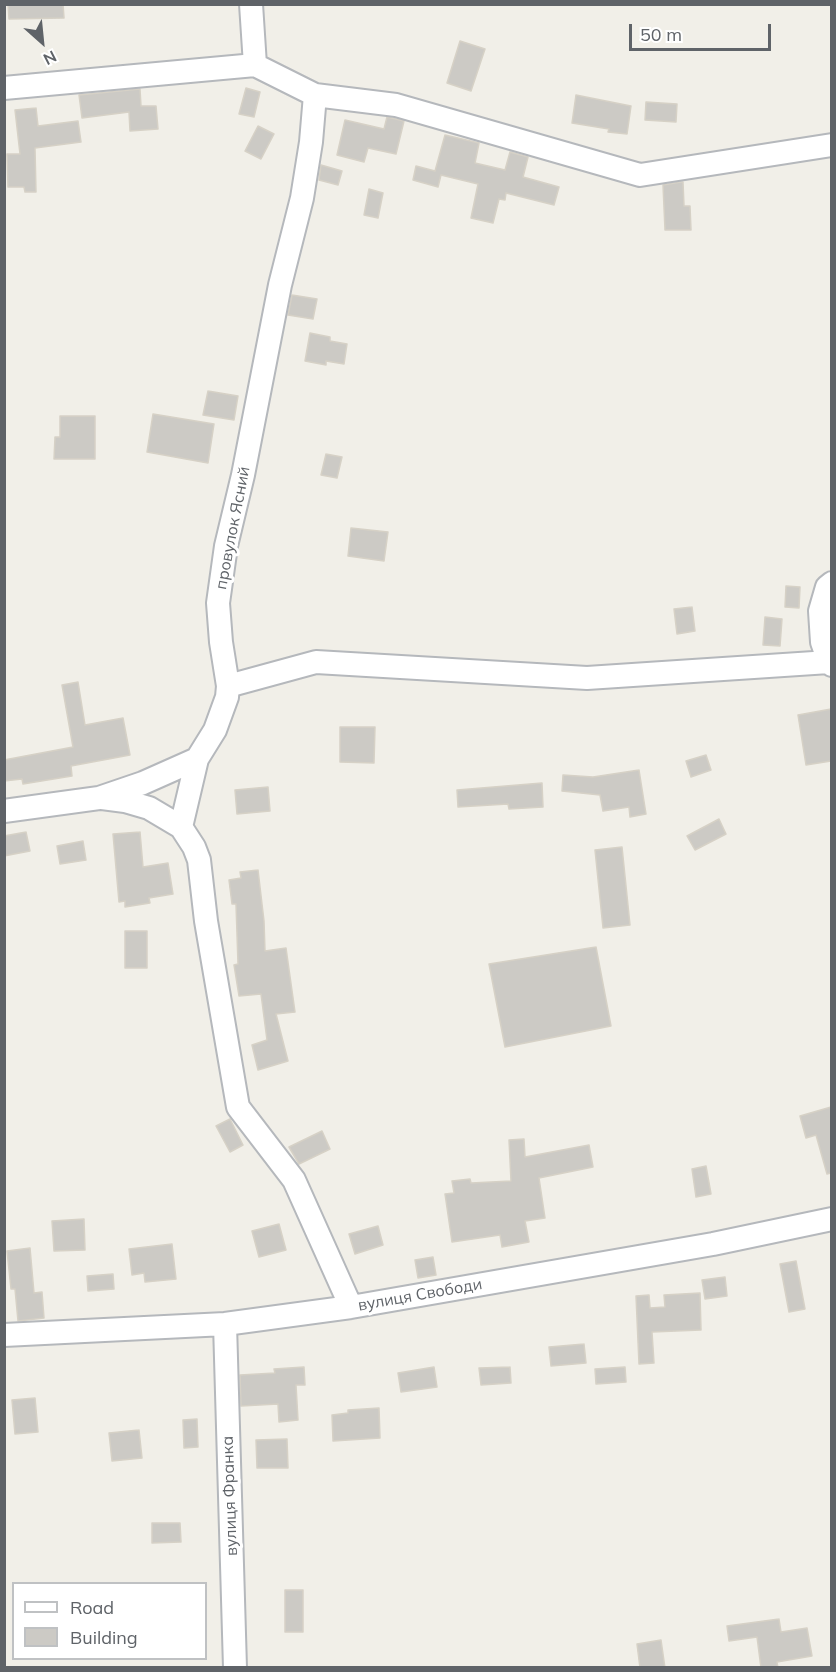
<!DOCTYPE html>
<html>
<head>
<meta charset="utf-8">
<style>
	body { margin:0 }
	#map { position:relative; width:836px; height:1672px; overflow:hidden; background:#f1efe8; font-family:Mulish,sans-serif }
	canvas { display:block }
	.frame { position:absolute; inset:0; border:6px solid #5f6368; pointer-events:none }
	.legend { position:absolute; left:12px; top:1582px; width:195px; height:78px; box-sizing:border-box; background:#fff; border:2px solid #bfc1c3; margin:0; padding:8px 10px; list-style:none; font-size:18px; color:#5f6368 }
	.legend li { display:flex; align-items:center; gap:12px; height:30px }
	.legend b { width:30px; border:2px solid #bfc1c3 }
	.north { position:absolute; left:12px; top:12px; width:60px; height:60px; -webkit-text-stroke:4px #fff; paint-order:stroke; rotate:153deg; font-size:16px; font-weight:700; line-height:24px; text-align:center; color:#5f6368 }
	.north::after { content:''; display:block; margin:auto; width:21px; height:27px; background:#5f6368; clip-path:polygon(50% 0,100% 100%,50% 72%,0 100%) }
	.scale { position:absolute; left:629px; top:24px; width:142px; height:27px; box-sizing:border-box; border:3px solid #5f6368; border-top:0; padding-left:8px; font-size:18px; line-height:21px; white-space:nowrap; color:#5f6368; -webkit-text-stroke:4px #fff; paint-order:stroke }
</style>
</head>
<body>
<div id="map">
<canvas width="836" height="1672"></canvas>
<div class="frame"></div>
<ul class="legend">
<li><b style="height:8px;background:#fff"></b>Road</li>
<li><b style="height:16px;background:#cccac5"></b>Building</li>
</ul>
<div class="north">N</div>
<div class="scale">50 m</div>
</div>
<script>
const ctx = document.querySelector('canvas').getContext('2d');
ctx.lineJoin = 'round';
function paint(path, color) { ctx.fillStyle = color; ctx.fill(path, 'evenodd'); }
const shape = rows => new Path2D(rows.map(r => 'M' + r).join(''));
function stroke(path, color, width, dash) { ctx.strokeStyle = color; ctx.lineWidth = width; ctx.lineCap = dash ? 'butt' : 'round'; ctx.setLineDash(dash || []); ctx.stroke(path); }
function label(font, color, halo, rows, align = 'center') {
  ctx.font = font + ' Mulish,sans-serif'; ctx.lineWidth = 6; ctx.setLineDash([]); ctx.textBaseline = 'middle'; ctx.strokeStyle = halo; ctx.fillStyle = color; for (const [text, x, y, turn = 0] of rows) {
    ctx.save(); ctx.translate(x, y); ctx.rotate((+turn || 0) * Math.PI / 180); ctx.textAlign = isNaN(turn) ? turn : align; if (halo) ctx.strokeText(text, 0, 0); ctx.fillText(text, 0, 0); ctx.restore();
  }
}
const building = shape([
	[8,4,63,4,64,18,9,19,8,4],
	[460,41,485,49,471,91,447,83,460,41],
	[246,88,260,92,254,117,239,114,246,88],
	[140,89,141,106,156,106,158,129,130,131,129,112,82,118,79,95,140,89],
	[576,95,631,106,627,134,608,132,609,129,572,123,576,95],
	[646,102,677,104,676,122,645,120,646,102],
	[36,108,38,126,78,121,81,142,35,148,36,192,25,192,24,187,8,187,7,154,20,154,15,110,36,108],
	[387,117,404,121,396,154,368,148,364,162,337,155,345,120,384,129,387,117],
	[258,126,274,134,261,159,245,151,258,126],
	[445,135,479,143,475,163,505,170,510,152,528,157,523,177,559,187,554,205,506,193,505,200,499,199,493,223,471,218,478,184,441,175,438,187,413,180,416,166,435,171,445,135],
	[321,165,342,171,338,185,319,180,321,165],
	[681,182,683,182,684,206,690,206,691,230,665,230,663,185,681,182],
	[369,189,383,193,378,218,364,215,369,189],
	[292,295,317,299,313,319,288,315,292,295],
	[310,333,330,337,330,341,347,344,344,364,326,361,326,365,305,361,310,333],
	[208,391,238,396,234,420,203,415,208,391],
	[153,414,214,424,208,463,147,452,153,414],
	[60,416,95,416,95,459,54,459,55,437,60,437,60,416],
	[326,454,342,457,337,478,321,475,326,454],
	[351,528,388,532,384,561,348,556,351,528],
	[786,586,800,587,799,608,785,607,786,586],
	[692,607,695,631,677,634,674,609,692,607],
	[765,617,782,619,780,646,763,645,765,617],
	[78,682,85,725,123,718,130,755,71,766,72,776,23,784,22,779,4,781,4,760,73,747,62,685,78,682],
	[831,709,831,761,806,765,798,715,831,709],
	[340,727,375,727,374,763,340,762,340,727],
	[706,755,711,770,691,777,686,761,706,755],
	[639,770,646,814,630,817,629,807,603,811,600,795,562,791,563,775,593,777,639,770],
	[542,783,543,807,509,809,508,804,458,807,457,790,542,783],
	[268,787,270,811,237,814,235,790,268,787],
	[719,819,726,834,695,850,687,836,719,819],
	[26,832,30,851,4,856,4,836,26,832],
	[140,832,143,867,168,863,173,894,149,898,150,903,125,907,125,901,119,902,113,834,140,832],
	[83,841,86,860,60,864,57,846,83,841],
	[622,847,630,925,603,928,595,850,622,847],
	[258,870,264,921,265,951,286,948,295,1012,276,1014,288,1061,258,1070,252,1045,267,1040,261,994,239,996,234,965,238,964,236,904,232,904,229,880,241,878,240,872,258,870],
	[125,931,147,931,147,968,125,968,125,931],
	[596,947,611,1026,505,1047,489,964,596,947],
	[831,1107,831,1173,827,1174,816,1135,806,1138,800,1116,831,1107],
	[230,1119,243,1145,230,1152,216,1126,230,1119],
	[322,1131,330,1149,299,1164,289,1147,322,1131],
	[524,1139,525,1157,589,1145,593,1167,539,1178,545,1218,525,1221,529,1242,502,1247,500,1235,452,1242,445,1194,454,1193,452,1181,470,1179,471,1183,511,1181,509,1140,524,1139],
	[706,1166,711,1194,696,1197,692,1169,706,1166],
	[84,1219,85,1250,54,1251,52,1221,84,1219],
	[279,1224,286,1250,259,1257,252,1231,279,1224],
	[378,1226,383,1245,355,1254,349,1234,378,1226],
	[172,1244,176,1279,145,1282,144,1273,132,1275,129,1249,172,1244],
	[30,1248,34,1293,42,1292,44,1318,18,1321,15,1289,11,1289,7,1251,30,1248],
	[433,1257,436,1275,418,1278,415,1260,433,1257],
	[796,1261,805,1309,789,1312,780,1264,796,1261],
	[113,1274,114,1289,88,1291,87,1276,113,1274],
	[725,1277,727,1296,705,1299,702,1280,725,1277],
	[700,1293,701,1330,652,1332,654,1363,639,1364,636,1296,649,1295,650,1308,665,1307,664,1295,700,1293],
	[584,1344,586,1363,551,1366,549,1347,584,1344],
	[304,1367,305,1385,296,1385,298,1420,279,1422,278,1404,241,1406,240,1375,275,1373,274,1369,304,1367],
	[434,1367,437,1387,401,1392,398,1373,434,1367],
	[510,1367,511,1383,481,1385,479,1368,510,1367],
	[625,1367,626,1382,596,1384,595,1369,625,1367],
	[35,1398,38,1432,15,1434,12,1400,35,1398],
	[379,1408,380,1438,333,1441,332,1415,348,1413,348,1410,379,1408],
	[197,1419,198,1447,184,1448,183,1420,197,1419],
	[139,1430,142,1458,112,1461,109,1433,139,1430],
	[287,1439,288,1468,257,1468,256,1440,287,1439],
	[152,1523,180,1523,181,1542,152,1543,152,1523],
	[285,1590,303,1590,303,1632,285,1632,285,1590],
	[779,1619,781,1632,807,1628,812,1656,777,1662,778,1668,761,1668,757,1637,729,1641,727,1626,779,1619],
	[661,1640,665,1668,640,1668,637,1644,661,1640]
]);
paint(building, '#cccac5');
stroke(building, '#d6d1c6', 1.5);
const minor = shape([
	[251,4,255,65],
	[4,88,255,65,315,95,396,105,640,175,832,145],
	[829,662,822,642,820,611,827,587,832,583],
	[228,686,316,662,587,678,829,662,832,665],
	[102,798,125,801,149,808,181,827,194,847,199,860,206,921,238,1107,294,1180,351,1307],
	[4,811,99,798,143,783,197,759,215,730,227,697,228,686,221,642,218,603,226,546,243,475,280,285,302,198,311,142,315,95],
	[181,827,197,759],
	[225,1324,235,1668],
	[4,1335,225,1324,351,1307,713,1244,832,1219]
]);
stroke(minor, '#b5b8bc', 26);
stroke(minor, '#fff', 22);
label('16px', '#5f6368', '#fff', [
	["провулок Ясний",233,528,-79],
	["вулиця Свободи",420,1295,-10],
	["вулиця Франка",230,1496,-92]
]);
</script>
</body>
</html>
